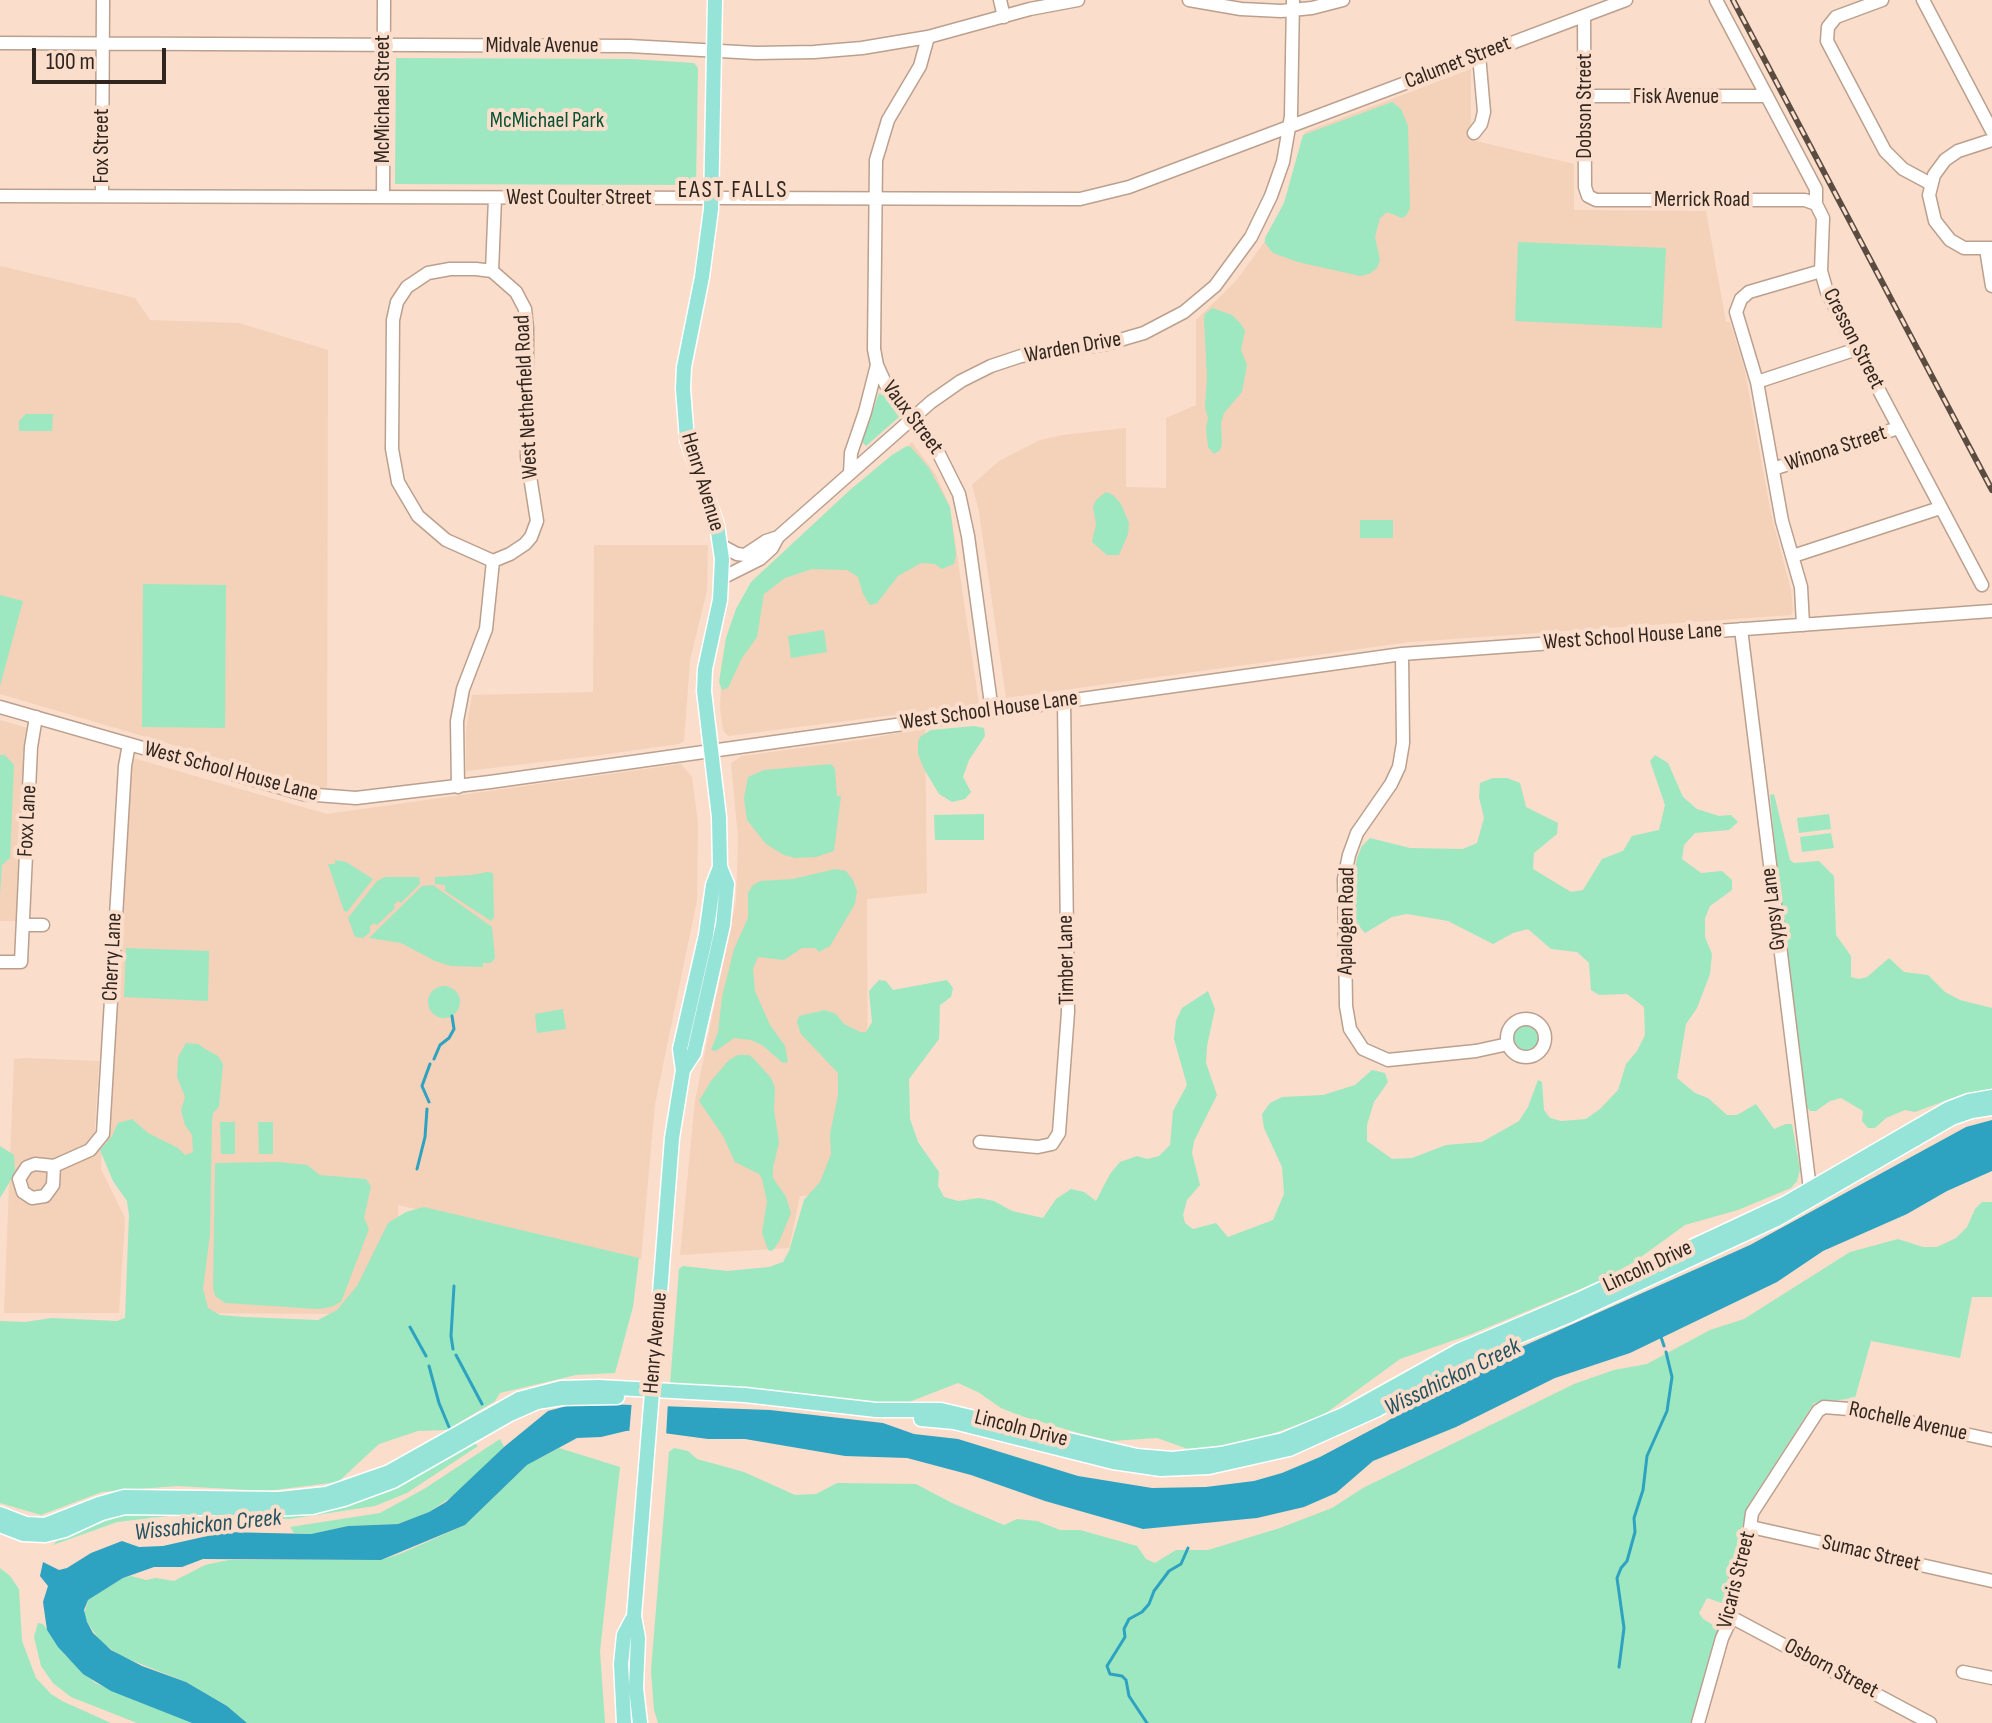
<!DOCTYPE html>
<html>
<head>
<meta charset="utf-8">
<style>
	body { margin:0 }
	#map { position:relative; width:1992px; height:1723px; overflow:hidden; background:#faddca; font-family:"Sofia Sans Condensed",sans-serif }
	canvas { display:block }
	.scale { position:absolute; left:32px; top:48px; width:134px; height:36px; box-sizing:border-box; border:4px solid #31261f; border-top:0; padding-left:10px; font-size:24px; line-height:28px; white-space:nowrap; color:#31261f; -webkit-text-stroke:6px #faddca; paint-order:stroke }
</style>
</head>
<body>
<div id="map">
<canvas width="1992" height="1723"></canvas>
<div class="scale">100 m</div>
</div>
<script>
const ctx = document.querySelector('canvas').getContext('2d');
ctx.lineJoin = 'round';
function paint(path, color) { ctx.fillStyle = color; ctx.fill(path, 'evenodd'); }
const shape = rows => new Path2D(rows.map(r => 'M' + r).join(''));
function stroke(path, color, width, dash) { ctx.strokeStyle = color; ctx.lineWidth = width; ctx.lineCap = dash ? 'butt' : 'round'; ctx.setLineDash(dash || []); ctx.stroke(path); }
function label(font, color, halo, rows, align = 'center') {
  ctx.font = font + ' "Sofia Sans Condensed",sans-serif'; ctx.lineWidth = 8; ctx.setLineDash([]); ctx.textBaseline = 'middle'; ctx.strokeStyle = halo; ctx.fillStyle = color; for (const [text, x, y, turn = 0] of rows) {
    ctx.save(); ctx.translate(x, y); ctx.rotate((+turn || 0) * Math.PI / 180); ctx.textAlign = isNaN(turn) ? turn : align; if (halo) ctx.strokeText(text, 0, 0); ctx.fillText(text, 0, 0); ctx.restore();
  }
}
paint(shape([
	[1471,69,1471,140,1574,164,1574,210,1706,211,1726,322,1730,322,1745,371,1771,514,1791,590,1793,610,1791,615,1410,642,1006,698,979,512,972,485,999,461,1040,440,1063,435,1126,428,1126,487,1166,488,1166,418,1196,405,1196,320,1236,281,1268,237,1281,212,1297,171,1305,132],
	[0,266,135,298,150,320,239,323,328,350,327,790,0,694],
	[912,442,936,475,950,507,979,704,728,736,723,730,720,707,723,655,788,550],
	[594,545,708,545,707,590,690,660,684,741,679,744,593,756,466,771,466,729,472,695,593,692],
	[0,720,27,728,19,921,0,921],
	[925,728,927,893,867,899,868,1192,800,1196,789,1248,680,1255,695,1101,736,900,738,837,731,763,742,756,867,739],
	[126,756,327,814,681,764,692,777,698,824,697,900,655,1104,641,1259,632,1259,398,1205,399,1277,339,1314,193,1313,112,1144,105,1142,104,1139],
	[25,1058,99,1061,94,1140,96,1144,102,1145,101,1169,125,1218,119,1313,4,1313,14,1059]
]), '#f4d1b9');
paint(shape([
	[396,58,631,59,694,63,698,68,696,185,395,184],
	[1392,102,1401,109,1408,126,1410,208,1406,216,1402,218,1387,212,1380,218,1375,237,1380,260,1377,268,1369,274,1360,276,1298,262,1273,253,1265,243,1265,238,1284,203,1303,135],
	[1518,242,1666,248,1662,328,1515,321],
	[1212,308,1232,315,1241,324,1245,331,1241,350,1247,365,1242,392,1224,413,1221,423,1222,444,1220,450,1214,454,1208,447,1206,428,1208,418,1205,407,1207,377,1204,320,1205,314],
	[879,393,884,396,899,417,866,446,862,442],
	[26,414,53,414,52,431,19,431,19,421],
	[907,446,911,447,929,468,950,507,956,555,954,564,942,569,935,564,921,563,898,576,877,603,870,605,863,594,858,577,847,570,812,569,785,578,764,594,757,637,742,658,728,688,722,690,719,682,726,638,736,609,751,582,850,490,892,455],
	[1106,492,1113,495,1121,504,1129,523,1128,534,1119,555,1107,555,1092,542,1096,524,1093,507,1096,500],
	[1360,520,1393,520,1393,538,1360,538],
	[143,584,226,585,225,728,142,727],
	[0,595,23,601,0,686],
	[824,630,827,652,791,658,788,636],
	[974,726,984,728,985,736,969,760,963,777,971,792,965,799,952,802,939,794,924,769,918,754,918,741,921,736,931,730],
	[0,755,5,755,14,765,10,858,2,865,0,896],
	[1655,755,1668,763,1683,797,1697,809,1719,816,1731,815,1738,822,1729,830,1695,833,1684,845,1682,859,1701,873,1722,871,1732,880,1732,890,1710,906,1705,918,1705,937,1712,954,1710,974,1697,1008,1686,1024,1677,1078,1695,1093,1708,1098,1727,1115,1737,1115,1756,1104,1774,1129,1786,1124,1792,1124,1800,1170,1797,1181,1791,1188,1738,1210,1685,1225,1634,1262,1600,1281,1469,1335,1400,1359,1322,1416,1255,1440,1218,1447,1188,1449,1157,1438,1112,1441,1082,1434,1021,1416,1001,1408,978,1392,958,1383,909,1402,881,1404,810,1394,670,1384,679,1269,683,1266,727,1271,769,1267,783,1262,789,1251,804,1200,820,1182,831,1154,830,1134,838,1095,838,1073,801,1034,797,1022,799,1016,825,1010,836,1014,844,1024,860,1032,866,1032,872,1022,869,991,879,980,886,981,893,990,947,980,953,988,951,997,940,1005,939,1039,909,1079,910,1119,918,1142,939,1172,938,1186,944,1197,958,1201,979,1198,994,1201,1012,1211,1043,1218,1056,1199,1071,1189,1084,1192,1096,1201,1110,1174,1120,1162,1137,1156,1147,1159,1159,1156,1170,1145,1173,1111,1187,1085,1174,1039,1176,1021,1182,1008,1208,991,1215,1009,1207,1046,1206,1063,1217,1095,1194,1141,1192,1153,1200,1185,1187,1200,1183,1215,1185,1223,1193,1229,1216,1223,1228,1237,1273,1220,1284,1194,1282,1167,1264,1128,1262,1114,1270,1103,1282,1097,1323,1095,1355,1085,1372,1070,1385,1073,1388,1082,1374,1102,1367,1125,1367,1141,1392,1159,1412,1158,1446,1145,1482,1142,1519,1121,1528,1107,1538,1080,1542,1082,1544,1110,1550,1118,1561,1121,1586,1119,1600,1109,1618,1090,1626,1064,1637,1051,1645,1035,1644,1007,1627,994,1599,995,1591,990,1589,963,1577,952,1551,949,1528,929,1513,933,1493,944,1448,921,1407,914,1392,917,1365,933,1354,921,1350,900,1357,858,1362,846,1370,838,1410,848,1463,849,1477,843,1484,818,1479,797,1480,783,1493,778,1507,778,1520,783,1526,807,1558,823,1557,834,1534,853,1533,869,1571,892,1583,890,1602,859,1623,851,1632,836,1659,830,1665,805,1650,761],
	[831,764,835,769,837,796,841,796,834,851,816,857,795,858,784,855,766,844,747,820,744,798,748,777,764,770],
	[1774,794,1790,860,1794,863,1819,861,1834,876,1836,935,1851,956,1851,977,1859,979,1867,977,1889,958,1904,972,1928,975,1945,992,1960,1000,1992,1008,1992,1089,1966,1093,1915,1112,1905,1110,1886,1118,1875,1128,1868,1128,1862,1121,1863,1111,1841,1098,1830,1101,1816,1111,1810,1111,1805,1105,1779,888,1770,795],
	[984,814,984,840,935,840,934,815],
	[1829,814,1831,829,1799,833,1797,818],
	[1831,833,1834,848,1802,852,1800,837],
	[335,860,346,862,373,879,347,912,344,911,328,864,335,864],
	[835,869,846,871,853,880,857,891,855,904,830,946,819,952,815,948,802,948,784,960,758,957,753,969,755,991,770,1025,785,1046,788,1062,783,1063,762,1045,751,1040,734,1038,716,1051,711,1050,718,1032,722,997,734,949,748,918,748,893,752,886,760,881,793,879],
	[487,872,493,873,494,917,491,921,445,891,445,885,435,884,435,877,472,875],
	[385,877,419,877,420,884,401,903,398,901,394,905,395,908,377,925,374,923,370,926,370,932,363,938,355,937,348,918,377,881],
	[433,885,492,927,495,958,491,963,483,963,483,967,451,966,435,961,401,943,369,938,422,886],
	[126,948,209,951,208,1001,124,997],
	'428 1002a16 16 0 1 1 32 0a16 16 0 1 1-32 0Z',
	[563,1009,566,1029,537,1033,535,1014],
	'1511 1038a15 15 0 1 1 30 0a15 15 0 1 1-30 0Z',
	[186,1043,198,1044,207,1050,218,1056,223,1064,219,1107,213,1113,212,1122,210,1235,203,1289,208,1308,220,1315,245,1317,318,1320,337,1310,357,1286,388,1223,406,1212,424,1207,639,1258,633,1307,615,1373,576,1375,500,1393,495,1401,447,1430,418,1431,379,1444,338,1482,267,1491,177,1486,102,1492,41,1515,0,1503,0,1321,25,1322,52,1318,117,1321,125,1318,129,1215,127,1201,113,1181,100,1150,112,1136,118,1123,132,1119,148,1133,178,1148,185,1155,193,1152,192,1135,185,1125,181,1110,185,1097,177,1077,178,1057],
	[738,1055,749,1055,753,1058,771,1078,775,1088,774,1110,779,1142,773,1168,773,1178,786,1197,791,1213,779,1242,772,1251,768,1250,762,1233,767,1201,762,1179,759,1174,735,1162,723,1136,699,1101,711,1081,729,1060],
	[220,1122,235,1122,235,1154,221,1154],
	[258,1122,273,1122,273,1154,259,1154],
	[0,1146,14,1155,15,1173,0,1198],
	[279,1162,307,1165,320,1175,366,1179,371,1186,364,1218,369,1229,341,1302,331,1307,319,1309,225,1303,215,1296,213,1287,215,1163],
	[1982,1202,1992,1202,1992,1297,1972,1297,1960,1358,1871,1341,1855,1398,1814,1403,1748,1506,1727,1581,1725,1604,1707,1598,1699,1613,1703,1619,1720,1629,1696,1713,1690,1723,658,1723,654,1710,651,1670,669,1452,674,1448,688,1451,697,1459,744,1472,795,1495,816,1494,837,1483,916,1484,952,1503,1004,1525,1017,1519,1037,1521,1060,1530,1080,1530,1137,1546,1146,1559,1155,1563,1176,1550,1208,1550,1280,1528,1332,1508,1363,1488,1574,1384,1614,1370,1647,1364,1710,1330,1744,1319,1850,1252,1898,1239,1923,1247,1937,1247,1956,1238,1967,1227,1975,1209],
	[500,1439,504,1447,460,1491,429,1512,398,1524,348,1526,311,1534,294,1533,290,1527,380,1513,424,1489],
	[475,1443,478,1446,407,1493,375,1506,290,1519,169,1516,117,1522,53,1545,59,1539,124,1514,276,1516,305,1515,341,1508,390,1491],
	[559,1448,620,1467,600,1651,605,1723,247,1723,227,1706,186,1682,121,1656,101,1642,87,1622,84,1615,88,1600,123,1578,131,1576,146,1580,156,1578,174,1581,205,1565,229,1560,381,1560,400,1554,465,1525,527,1465],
	[0,1568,10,1576,19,1589,22,1641,36,1678,51,1694,62,1701,111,1723,0,1723],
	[38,1623,43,1624,65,1655,95,1683,192,1723,137,1723,71,1697,53,1683,41,1666,34,1637]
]), '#9de8c0');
paint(shape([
	[1992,1120,1992,1171,1947,1191,1907,1214,1823,1251,1777,1282,1630,1353,1555,1378,1456,1427,1373,1461,1336,1493,1304,1507,1257,1518,1143,1529,1045,1501,971,1475,907,1458,845,1456,745,1439,708,1439,641,1430,626,1431,601,1437,577,1438,527,1465,465,1525,381,1560,203,1559,182,1567,154,1567,123,1578,88,1600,84,1610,87,1622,93,1633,111,1650,142,1666,186,1682,227,1706,247,1723,192,1723,111,1691,83,1674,58,1647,47,1630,43,1602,48,1586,40,1576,43,1562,59,1570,67,1568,91,1553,122,1541,139,1547,163,1546,225,1532,311,1534,348,1526,398,1524,429,1512,446,1502,504,1447,548,1411,578,1403,770,1410,883,1423,914,1434,958,1439,1078,1476,1152,1488,1206,1487,1254,1481,1282,1473,1320,1457,1386,1422,1433,1391,1472,1369,1750,1245,1966,1127]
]), '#2da2c1');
paint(shape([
	[632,1400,668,1401,666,1437,629,1435]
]), '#faddca');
stroke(shape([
	[434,1059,440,1045,449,1038,454,1029,452,1016],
	[429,1102,422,1086,430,1064],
	[417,1169,425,1137,427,1109],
	[410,1327,426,1356],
	[1660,1334,1664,1346],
	[453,1349,451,1336,454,1286],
	[456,1355,482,1404],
	[429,1366,439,1403,449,1427],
	[1619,1667,1624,1628,1617,1578,1621,1568,1627,1561,1635,1532,1634,1518,1643,1490,1647,1456,1667,1411,1672,1377,1666,1352],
	[1147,1723,1129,1696,1126,1680,1122,1676,1110,1674,1107,1666,1125,1637,1124,1629,1129,1619,1142,1612,1149,1604,1154,1591,1169,1571,1181,1564,1188,1548]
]), '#2da2c1', 3);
const minor = shape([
	[1000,0,1004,17],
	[1189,0,1241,9,1281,11,1312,8,1343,0],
	[1716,0,1816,189,1816,204,1823,218,1821,271,1827,292,1982,585],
	[1882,0,1836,17,1828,27,1827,41,1885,151,1903,169,1931,184],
	[1923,0,1992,131],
	[1584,16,1585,187,1588,196,1596,200,1805,200,1816,204],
	[928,37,920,66,888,120,876,160,874,349,877,365,886,385,937,450,959,494,968,536,992,711],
	[0,43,629,46,756,53,814,52,862,48,928,37,1030,9,1078,0],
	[1585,96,1767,96],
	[1474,133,1481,124,1484,112,1479,55],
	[1992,140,1958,151,1945,160,1934,175,1929,195,1935,221,1950,240,1964,248,1992,248],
	[0,196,1080,199,1129,187,1626,0],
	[102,196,103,0],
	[383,197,384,0],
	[1986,249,1992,286],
	[476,269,492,271,516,292,525,309,527,328,527,457,537,521,531,537,525,544,510,554,493,561,446,540,418,516,398,482,392,449,393,320,397,302,407,287,428,273,450,269,476,269],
	[492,271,495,198],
	[1757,382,1857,349],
	[1773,469,1898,428],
	[850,473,851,453,865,412,877,365],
	[720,545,737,554,745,555,766,541,778,537],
	[1793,556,1940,508],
	[722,578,760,559,772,548,778,537,931,402,961,381,991,366,1021,356,1106,344,1144,333,1184,312,1215,286,1251,237,1271,196,1283,162,1291,116,1293,0],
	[1803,625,1801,587,1782,521,1757,382,1736,312,1741,299,1749,292,1821,271],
	[1741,629,1810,1189],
	[1402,654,1403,743,1399,767,1391,784,1357,833,1349,855,1344,879,1346,1006,1350,1029,1363,1049,1388,1060,1476,1051,1508,1044],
	[0,707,303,794,356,798,490,782,1402,654,1992,611],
	[458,787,457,721,463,689,486,629,493,561],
	[24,925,43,925],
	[0,962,21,962,31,747,36,717],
	'1507 1038a19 19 0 1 1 38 0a19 19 0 1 1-38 0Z',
	[980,1142,1038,1147,1052,1144,1059,1133,1068,1012,1064,701],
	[54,1166,53,1185,45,1196,32,1198,23,1192,19,1179,27,1167,35,1164,54,1166,90,1150,103,1134,125,766,129,744],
	[1751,1527,1992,1581],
	[1731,1617,1930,1723],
	[1963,1672,1992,1678],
	[1698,1723,1722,1638,1730,1621,1732,1591,1749,1535,1752,1513,1818,1411,1824,1407,1849,1409,1992,1440]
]);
const major = shape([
	[683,1070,694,1053,723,925,727,884,720,867],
	[661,1280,672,1138,683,1070,680,1049,706,935,713,885,720,867,719,817,704,691,705,669,720,600,722,559,717,525,687,440,683,389,684,367,702,277,711,209,715,0],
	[921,1419,954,1422,1113,1462,1161,1469,1209,1467,1289,1449,1378,1409,1477,1353,1568,1316,1777,1219,1952,1118,1972,1111,1992,1108],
	[0,1514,26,1524,45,1525,99,1504,124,1497,279,1499,326,1494,389,1472,519,1399,561,1388,599,1387,745,1395,876,1410,941,1410,1137,1456,1172,1459,1221,1454,1283,1440,1343,1415,1458,1351,1578,1300,1786,1203,1948,1109,1969,1101,1992,1097],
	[0,1525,23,1534,45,1535,65,1530,102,1513,125,1507,270,1509,312,1507,344,1499,393,1481,510,1414,537,1402,562,1398,617,1397],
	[634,1616,638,1638,636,1688,640,1723],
	[624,1723,621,1664,624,1635,634,1616]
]);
stroke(minor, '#bba08e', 15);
stroke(major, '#fff', 17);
stroke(minor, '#fff', 12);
stroke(major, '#96e4d7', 14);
const rail = shape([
	[1733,0,1992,490]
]);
stroke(rail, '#5b4c42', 6);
stroke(rail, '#faddca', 3, [9]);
const majorBridge = shape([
	[634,1616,661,1280]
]);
stroke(majorBridge, '#fff', 17, []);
stroke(majorBridge, '#96e4d7', 14);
label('22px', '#31261f', '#faddca', [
	["Midvale Avenue",542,46],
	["Calumet Street",1458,63,-21],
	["Fisk Avenue",1676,97],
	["McMichael Street",383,99,-90],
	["Dobson Street",1585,106,-90],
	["Fox Street",102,146,-90],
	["West Coulter Street",579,198],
	["Merrick Road",1702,200],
	["Cresson Street",1853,339,63],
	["Warden Drive",1073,348,-10],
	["West Netherfield Road",527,397,-93],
	["Vaux Street",912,418,53],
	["Winona Street",1836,449,-18],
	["Henry Avenue",702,482,73],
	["West School House Lane",1633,637,-4],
	["West School House Lane",989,711,-8],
	["West School House Lane",231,772,15],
	["Foxx Lane",28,821,-87],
	["Gypsy Lane",1774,909,-97],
	["Apalogen Road",1347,921,-89],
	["Cherry Lane",113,957,-87],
	["Timber Lane",1067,960,-91],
	["Lincoln Drive",1648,1267,-25],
	["Henry Avenue",656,1343,-85],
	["Rochelle Avenue",1908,1422,12],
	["Lincoln Drive",1021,1429,14],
	["Sumac Street",1871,1554,13],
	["Vicaris Street",1737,1580,-76],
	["Osborn Street",1831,1669,28]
]);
label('22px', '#085336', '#faddca', [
	["McMichael Park",547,121]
]);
ctx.letterSpacing = '2px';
label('24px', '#31261f', '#faddca', [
	["EAST FALLS",733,191]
]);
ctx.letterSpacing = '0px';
label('italic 24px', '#245361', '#faddca', [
	["Wissahickon Creek",1453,1378,-26],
	["Wissahickon Creek",208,1526,-6]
]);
</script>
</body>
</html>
